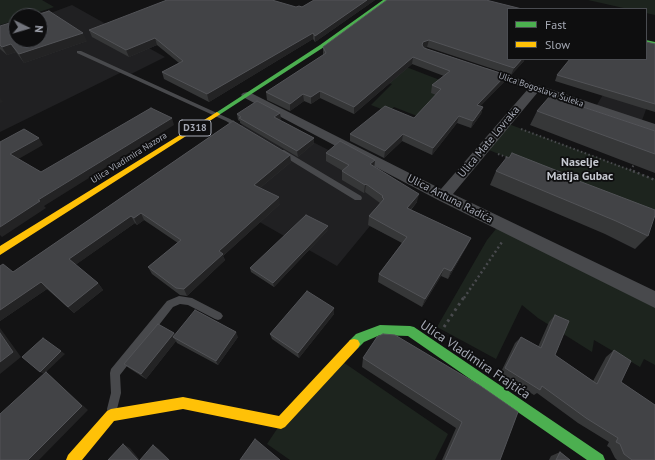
<!DOCTYPE html>
<html>
<head>
<meta charset="utf-8">
<style>
	body { margin:0 }
	#map { position:relative; width:655px; height:460px; overflow:hidden; background:#131314; font-family:"PT Sans",sans-serif }
	canvas { display:block }
	.legend { position:absolute; left:507px; top:8px; width:140px; height:52px; box-sizing:border-box; background:#0e0e0f; border:1px solid #4a4c51; margin:0; padding:5px 7px; list-style:none; font-size:12px; color:#a5a9b4 }
	.legend li { display:flex; align-items:center; gap:8px; height:20px }
	.legend b { width:20px; border:1px solid #4a4c51 }
	.north { position:absolute; left:8px; top:8px; width:40px; height:40px; box-sizing:border-box; background:#0e0e0f; border:1px solid #4a4c51; border-radius:50%; rotate:95deg; font-size:11px; font-weight:700; line-height:16px; text-align:center; color:#a5a9b4 }
	.north::after { content:''; display:block; margin:auto; width:14px; height:18px; background:#72747c; clip-path:polygon(50% 0,100% 100%,50% 72%,0 100%) }
</style>
</head>
<body>
<div id="map">
<canvas width="655" height="460"></canvas>
<ul class="legend">
<li><b style="height:5px;background:#4caf50"></b>Fast</li>
<li><b style="height:5px;background:#ffc107"></b>Slow</li>
</ul>
<div class="north">N</div>
</div>
<script>
const ctx = document.querySelector('canvas').getContext('2d');
ctx.lineJoin = 'round';
function paint(path, color) { ctx.fillStyle = color; ctx.fill(path, 'evenodd'); }
const shape = rows => new Path2D(rows.map(r => 'M' + r).join(''));
function stroke(path, color, width, dash) { ctx.strokeStyle = color; ctx.lineWidth = width; ctx.lineCap = dash ? 'butt' : 'round'; ctx.setLineDash(dash || []); ctx.stroke(path); }
function label(font, color, halo, rows, align = 'center') {
  ctx.font = font + ' "PT Sans",sans-serif'; ctx.lineWidth = 3.5; ctx.setLineDash([]); ctx.textBaseline = 'middle'; ctx.strokeStyle = halo; ctx.fillStyle = color; for (const [text, x, y, turn = 0] of rows) {
    ctx.save(); ctx.translate(x, y); ctx.rotate((+turn || 0) * Math.PI / 180); ctx.textAlign = isNaN(turn) ? turn : align; if (halo) ctx.strokeText(text, 0, 0); ctx.fillText(text, 0, 0); ctx.restore();
  }
}
paint(shape([
	[72,5,165,57,129,75,122,72,0,132,0,31,16,40,40,40,40,17],
	[613,78,654,88,641,123,595,108],
	[251,110,340,156,395,191,417,202,389,236,370,226,337,266,235,208,203,149,244,123,238,120]
]), '#202022');
paint(shape([
	[0,0,42,0,54,7,27,16,16,16,16,20,0,25],
	[588,0,655,0,655,15,646,13,646,9,628,9],
	[401,65,458,87,445,100,434,97,417,116,394,107,389,112,371,105,392,84,356,72],
	[506,123,655,179,655,218,484,148],
	[500,224,655,300,655,365,644,359,640,367,594,340,592,352,538,318,522,305,496,359,437,327,487,240],
	[340,360,448,434,435,460,290,460,267,444,281,423]
]), '#1d241e');
stroke(shape([
	[521,129,635,172],
	[498,154,509,158],
	[630,170,634,165]
]), '#494a4e', 2, [1.5, 2.5]);
stroke(shape([
	[633,171,655,180],
	[464,298,502,242]
]), '#494a4e', 2.5, [2, 3]);
stroke(shape([
	[444,327,464,297]
]), '#494a4e', 3, [2.5, 4]);
paint(shape([
	[77,51,81,51,230,119,244,128,243,129,239,129,226,121,77,53,77,51],
	[280,150,284,150,361,196,362,198,361,200,355,200,280,154,280,150],
	[179,296,192,298,221,313,223,316,221,319,218,320,215,319,188,305,180,304,173,307,120,375,121,393,116,413,112,414,108,413,107,409,111,393,110,373,111,369,167,301,179,296]
]), '#48494c');
paint(shape([
	[486,68,655,124,655,132,538,92,453,194,655,291,655,308,438,200,243,97,241,95,243,93,247,92,251,93,441,189,528,89,482,73,481,71,482,69,486,68]
]), '#48494c');
paint(shape([
	[383,0,388,0,324,47,219,115,215,115,214,114,320,45,383,0],
	[646,40,655,42,655,46,646,44,646,40],
	[380,325,410,326,414,327,603,455,605,460,587,460,408,336,380,335,364,342,358,348,354,349,350,348,348,344,350,340,356,334,380,325]
]), '#4caf50');
paint(shape([
	[217,112,220,114,219,115,0,255,0,246,217,112],
	[354,339,358,340,360,344,358,348,285,427,281,429,183,409,114,421,82,460,66,460,68,455,107,411,111,409,183,397,279,416,350,340,354,339]
]), '#ffc107');
paint(shape([
	[375,0,315,42,313,39,209,102,164,79,162,72,179,63,157,45,129,57,92,37,89,30,296,7],
	[508,9,524,61,511,75,427,47,424,48,506,75,504,82,480,106,483,107,481,114,471,128,457,123,432,155,402,141,384,158,350,141,350,134,414,118,436,95,431,93,432,85,444,76,412,64,354,114,320,98,311,104,304,101,290,111,267,100,266,92,323,55,323,47],
	[0,26,87,41,24,63,16,52,7,55,0,49],
	[655,44,655,112,555,81,557,75],
	[537,111,655,131,655,173,530,125],
	[237,114,281,119,279,120,314,138,314,143,298,157,240,123,240,121,238,120],
	[233,121,291,162,260,188,280,204,223,256,225,260,187,296,180,295,152,274,148,267,178,243,144,220,137,225,135,223,75,265,98,283,103,290,74,313,47,289,0,321,0,266,13,272],
	[326,153,375,160,374,167,417,202,411,210,471,238,467,246,448,279,441,276,422,307,378,282,379,274,402,243,368,225,369,216,380,203,365,192,364,193,342,180,342,171,343,171,326,161],
	[496,171,579,181,648,236,635,249,605,234,490,185],
	[328,230,274,287,251,272,250,268],
	[334,308,334,314,299,358,272,339,270,334],
	[555,315,555,355,593,381,606,357,614,350,621,382,655,405,655,404,655,460,617,460,615,458,610,448,607,446,609,442,578,423,537,393,534,395,500,374,515,343,521,337,538,347,549,322],
	[174,333,175,335,238,337,218,365,177,343,176,341,146,379,129,368,124,364],
	[363,358,479,385,500,460,442,460,456,428,362,367],
	[560,452,570,460,549,460,551,456]
]), '#363738');
paint(shape([
	[367,0,375,0,315,42,315,36],
	[83,33,87,41,24,63,19,54],
	[313,33,313,39,209,102,207,94],
	[155,38,157,45,129,57,126,50],
	[429,40,427,47,422,48,421,52,423,42],
	[11,44,16,52,7,55,2,47],
	[413,57,412,64,354,114,354,107],
	[522,59,525,59,524,61,511,75,514,68],
	[506,75,504,82,475,112,477,105],
	[320,91,320,98,311,104,311,97],
	[303,94,304,101,290,111,290,104],
	[0,98,3,102,0,103],
	[483,107,481,114,471,128,473,121],
	[280,113,281,119,275,123,274,117],
	[459,116,457,123,432,155,433,148],
	[172,118,174,125,44,206,46,208,2,237,0,235,0,227,38,200],
	[403,134,402,141,384,158,385,151],
	[39,138,43,145,15,161,10,154],
	[314,138,314,143,298,157,297,151],
	[290,155,291,162,255,192,254,185],
	[375,160,374,168,370,164],
	[366,184,365,192,364,193,365,185],
	[419,194,417,202,405,216,407,208],
	[279,197,280,204,223,256,225,260,187,296,184,289,219,251],
	[141,213,144,220,137,225,134,218],
	[131,216,135,223,74,266,69,259],
	[328,226,328,230,274,287,273,283],
	[471,238,467,246,448,279,451,271],
	[444,268,441,276,422,307,425,299],
	[41,282,47,289,0,321,0,310],
	[98,283,103,290,74,313,68,307],
	[334,308,334,314,299,358,298,353],
	[0,328,21,357,0,374],
	[236,332,238,337,218,365,216,361],
	[174,333,178,338,173,337,176,341,146,379,141,374],
	[61,351,65,354,44,374,40,372],
	[46,372,52,377,88,410,39,460,28,460],
	[123,444,130,448,140,460,138,460],
	[153,445,159,449,170,460,169,460]
]), '#232324');
const building = shape([
	[167,0,272,0,296,7,299,6,302,7,314,0,367,0,315,36,313,33,207,94,162,72,183,61,155,38,126,50,89,30,167,0],
	[387,0,486,0,522,9,508,9,508,59,522,59,514,68,429,40,423,42,422,45,424,48,506,75,477,105,483,107,473,121,459,116,433,148,403,134,385,151,350,134,385,106,414,118,441,89,432,85,450,71,413,57,354,107,320,91,311,97,303,94,290,104,266,92,326,53,323,47,387,0],
	[49,11,83,33,19,54,11,44,2,47,0,45,0,26,16,21,16,40,40,40,40,16,33,16,49,11],
	[646,42,655,44,655,104,557,75,570,59,646,59,646,42],
	[550,96,655,131,655,154,537,111,550,96],
	[257,101,280,113,274,117,314,138,297,151,239,118,241,117,237,114,257,101],
	[151,108,172,118,38,200,40,201,0,227,0,142,24,129,39,138,10,154,41,172,151,108],
	[233,121,290,155,254,185,279,197,219,251,223,254,184,289,176,288,148,267,181,240,141,213,134,218,131,216,69,259,98,283,68,307,41,282,0,310,0,266,3,264,13,272,233,121],
	[340,141,375,160,370,164,419,194,407,208,471,238,451,271,444,268,425,299,379,274,407,237,369,216,384,199,382,197,383,196,366,184,365,185,342,171,349,165,326,153,340,141],
	[512,153,578,179,579,181,655,210,655,215,648,236,616,221,496,171,507,157,509,158,512,153],
	[306,215,328,226,273,283,250,268,306,215],
	[307,291,334,308,298,353,270,334,307,291],
	[195,310,236,332,216,361,173,337,195,310],
	[555,315,569,321,555,355,597,384,614,350,631,361,621,382,655,405,655,460,632,460,624,454,620,444,616,442,618,438,586,418,542,386,540,390,505,368,521,337,541,348,555,315],
	[158,324,174,333,141,374,124,364,158,324],
	[0,333,13,352,0,362,0,333],
	[383,334,395,335,479,385,518,412,500,460,445,460,462,422,363,358,377,337,383,334],
	[43,338,61,351,40,372,22,357,43,338],
	[46,372,82,406,28,460,0,460,0,414,46,372],
	[255,439,280,460,240,460,255,439],
	[123,444,138,460,108,460,123,444],
	[153,445,169,460,140,460,153,445],
	[560,452,570,460,556,460,560,452]
]);
paint(building, '#424346');
stroke(building, '#525357', 1);
label('9px', '#a5a9b4', '#0e0e0f', [
	["Ulica Bogoslava Šuleka",541,90,19],
	["Ulica Vladimira Nazora",129,158,-32]
]);
for (const [x, y, w] of [
	[195,128,32]
]) { const box = new Path2D(); box.roundRect(x - w / 2, y - 8, w, 16, 3); ctx.fillStyle = '#0e0e0f'; ctx.fill(box); stroke(box, '#a5a9b4', 1); }
label('bold 10px', '#a5a9b4', null, [
	["D318",195,128]
]);
label('11px', '#a5a9b4', '#0e0e0f', [
	["Ulica Mate Lovraka",489,142,-50],
	["Ulica Antuna Radića",450,199,27]
]);
label('bold 12px', '#c5c8d0', '#0e0e0f', [
	["Naselje",580,163],
	["Matija Gubac",580,177]
]);
label('13px', '#a5a9b4', '#0e0e0f', [
	["Ulica Vladimira Frajtića",475,360,34]
]);
</script>
</body>
</html>
